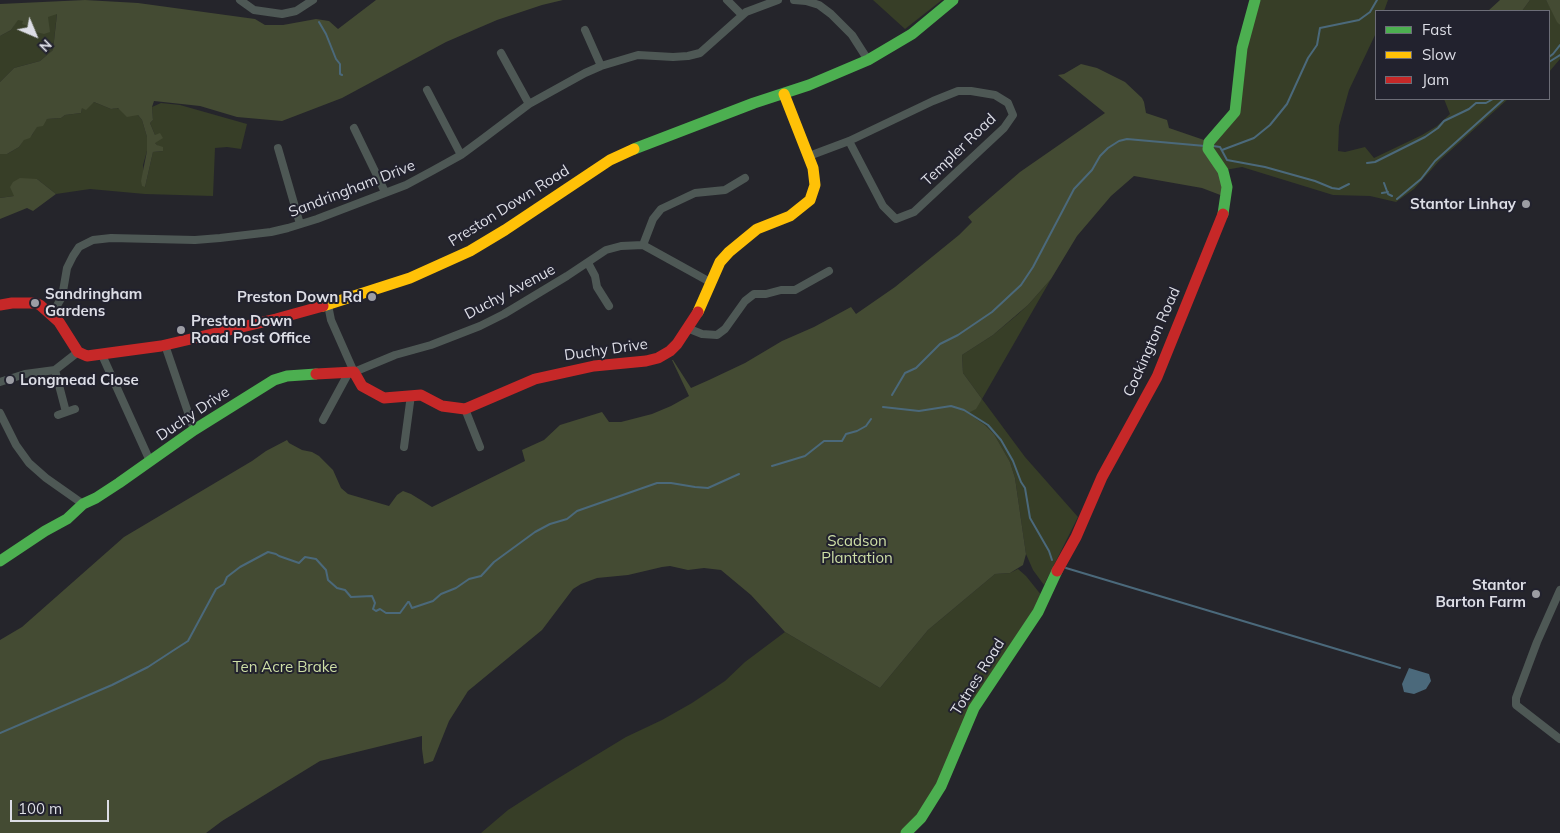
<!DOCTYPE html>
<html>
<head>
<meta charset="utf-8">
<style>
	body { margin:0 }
	#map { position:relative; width:1560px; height:833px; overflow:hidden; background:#25252b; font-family:Mulish,sans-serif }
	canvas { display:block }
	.legend { position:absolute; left:1375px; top:10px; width:175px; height:90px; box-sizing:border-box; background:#22222e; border:1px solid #6c6d77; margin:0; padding:6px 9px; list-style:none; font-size:15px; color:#dcdde5 }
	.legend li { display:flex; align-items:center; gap:10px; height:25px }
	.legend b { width:25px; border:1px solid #6c6d77 }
	.north { position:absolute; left:10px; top:10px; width:50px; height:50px; -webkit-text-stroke:4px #22222e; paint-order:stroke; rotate:135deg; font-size:14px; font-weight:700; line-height:20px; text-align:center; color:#dcdde5 }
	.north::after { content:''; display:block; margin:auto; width:18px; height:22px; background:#dcdde5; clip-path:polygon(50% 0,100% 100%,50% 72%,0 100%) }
	.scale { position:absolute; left:10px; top:800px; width:99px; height:22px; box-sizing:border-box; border:2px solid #dcdde5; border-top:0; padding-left:6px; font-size:15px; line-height:18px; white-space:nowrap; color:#dcdde5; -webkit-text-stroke:4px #22222e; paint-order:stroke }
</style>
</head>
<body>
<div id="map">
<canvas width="1560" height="833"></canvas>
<ul class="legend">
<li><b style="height:6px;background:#4caf50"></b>Fast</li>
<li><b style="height:6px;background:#ffc107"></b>Slow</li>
<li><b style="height:6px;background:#c62828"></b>Jam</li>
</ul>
<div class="north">N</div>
<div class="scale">100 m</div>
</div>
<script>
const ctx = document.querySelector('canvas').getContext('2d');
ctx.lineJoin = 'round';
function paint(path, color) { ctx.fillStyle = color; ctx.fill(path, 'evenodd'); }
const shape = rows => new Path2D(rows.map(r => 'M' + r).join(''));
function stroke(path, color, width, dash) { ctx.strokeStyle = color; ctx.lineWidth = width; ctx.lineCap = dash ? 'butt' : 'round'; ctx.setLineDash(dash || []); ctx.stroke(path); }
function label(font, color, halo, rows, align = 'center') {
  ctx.font = font + ' Mulish,sans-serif'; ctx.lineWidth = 4; ctx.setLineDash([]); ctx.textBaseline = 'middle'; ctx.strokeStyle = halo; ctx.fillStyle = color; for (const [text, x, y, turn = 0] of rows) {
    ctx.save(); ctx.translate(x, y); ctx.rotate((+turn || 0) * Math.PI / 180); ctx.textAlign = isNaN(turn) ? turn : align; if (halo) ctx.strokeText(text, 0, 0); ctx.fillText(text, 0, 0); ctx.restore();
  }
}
paint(shape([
	[873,0,942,0,905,29],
	[1258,0,1388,0,1384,11,1376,11,1376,33,1349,90,1339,126,1338,151,1345,152,1365,147,1374,158,1422,135,1437,126,1450,114,1444,99,1508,99,1440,160,1414,189,1396,202,1370,196,1333,195,1242,167,1225,170,1214,155,1213,142,1227,127,1242,62],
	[1530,0,1546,0,1560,25,1560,59,1549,72,1549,11,1522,11],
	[57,13,53,50,40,61,14,68,0,82,0,36,11,30,17,20,48,16],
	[94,102,111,109,117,108,138,115,142,120,147,137,147,151,143,165,145,187,153,152,163,151,154,142,155,135,150,123,153,120,152,107,161,103,180,105,247,124,241,149,227,147,215,148,213,196,145,194,90,189,56,194,37,179,14,196,0,198,0,154,7,154,19,147,24,139,32,135,37,126,47,119,61,118,65,115,81,113,82,107],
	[1051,279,982,399,1025,457,1078,517,1044,585,1033,570,1026,554,1015,478,1010,462,994,434,985,425,968,413,982,399,963,373,962,355,993,335,1017,315,1028,305],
	[1018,569,1026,576,1042,596,1017,637,929,800,902,833,481,833,508,810,547,785,626,737,662,720,692,703,725,681,745,662,785,632,880,688,928,630,995,574,1010,573]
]), '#373e27');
paint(shape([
	[85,0,138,3,255,19,265,25,283,25,316,19,329,21,338,29,376,0,563,0,542,5,497,20,446,42,342,98,282,121,237,117,200,106,154,101,152,107,153,120,150,123,155,135,160,133,163,138,155,143,157,145,163,147,163,151,153,152,145,187,142,186,141,181,147,151,147,137,142,120,138,115,127,117,118,108,111,109,94,102,86,110,82,108,81,113,65,115,61,118,47,119,43,126,37,127,30,138,24,140,19,147,7,154,0,154,0,82,14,68,40,61,53,50,57,14,48,17,50,32,44,34,36,32,31,27,22,24,23,21,18,20,11,30,0,36,0,4],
	[1500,0,1530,0,1522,11,1488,11],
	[1546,0,1560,0,1560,25,1557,22],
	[1081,64,1097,68,1125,82,1142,98,1144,102,1146,113,1167,120,1169,128,1204,140,1206,150,1221,172,1223,196,1202,188,1134,176,1111,196,1077,236,1051,279,1028,305,993,335,962,355,963,373,982,399,976,409,968,413,985,425,994,434,1010,462,1015,478,1026,554,1023,565,1010,573,995,574,928,630,880,688,785,632,751,595,721,570,704,568,688,570,670,566,662,567,628,575,597,578,581,584,573,589,542,630,468,691,449,721,433,761,424,764,422,749,422,736,320,761,222,821,206,833,0,833,0,640,22,627,124,537,252,461,266,451,287,440,289,443,302,450,312,452,319,456,333,470,341,488,348,494,389,506,397,495,403,491,411,494,432,507,525,461,522,450,544,440,560,425,602,412,609,422,621,422,652,414,671,406,689,396,672,360,673,360,691,388,709,380,745,363,782,341,814,327,851,307,856,314,895,287,959,235,972,222,968,217,1020,172,1105,113,1058,75,1064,74],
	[20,178,37,179,56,194,33,211,27,208,0,219,0,198,14,196,10,187,13,182]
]), '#444b33');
paint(shape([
	[1409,668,1429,674,1431,681,1426,689,1414,694,1404,692,1402,684]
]), '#4b697b');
stroke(shape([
	[319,22,326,34,336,59,340,64,340,74,342,75],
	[1549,57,1553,54,1560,45],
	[1549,62,1560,55],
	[1213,146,1220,147,1227,160,1265,167,1315,181,1332,188,1339,189,1349,184],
	[1222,150,1254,138,1270,125,1287,104,1308,58,1317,45,1320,28,1359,20,1370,12,1377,0],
	[1367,163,1375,162,1425,137,1438,128,1444,121,1469,109,1476,103,1486,103,1493,99],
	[1384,183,1388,194,1392,196],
	[1382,193,1388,192],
	[1397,199,1421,179,1435,161,1504,99],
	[892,395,905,373,916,368,940,344,958,335,992,312,1021,285,1033,267,1074,189,1092,170,1100,156,1108,148,1119,141,1127,139,1205,146],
	[883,407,919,411,951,406,964,410,988,425,1001,440,1013,461,1021,482,1025,488,1030,518,1049,551,1052,560],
	[772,466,805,456,824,441,842,441,846,434,857,431,866,426,871,419],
	[1066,568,1400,668],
	[408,602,409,602,412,608,433,601,441,594,456,588,469,579,481,576,494,562,535,532,550,524,567,519,577,511,657,483,671,483,695,487,708,488,739,474],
	[0,733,112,685,148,667,174,650,188,641,216,589,224,584,227,577,240,567,268,552,276,554,279,556,299,563,305,557,316,559,326,570,328,580,337,588,345,590,351,597,372,596,375,603,373,609,376,611,380,609,386,613,400,613,408,602]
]), '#4b697b', 2);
stroke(shape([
	[240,0,254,10,282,14,296,11,313,0],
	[727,0,742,15],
	[794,0,806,1,819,5,831,14,852,35,868,60],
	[585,30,601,66],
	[501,53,529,104],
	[427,90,461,155],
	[354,128,385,192],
	[278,148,300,224],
	[809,156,849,141,933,101,958,91,971,91,995,95,1008,103,1013,115,1004,128,914,212,896,219,883,206,849,141],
	[643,245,653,219,661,209,695,193,725,190,745,178],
	[588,263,595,276,597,287,609,306],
	[328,305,331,320,354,372,395,355,431,345,480,326,504,314,567,276,606,250,621,246,643,245,710,282],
	[52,314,62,297,67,268,73,256,79,247,93,240,111,238,195,240,220,238,271,232,288,228,317,219,406,185,432,171,461,155,484,138,529,104,585,73,601,66,638,55,673,57,688,56,700,53,746,12,778,0],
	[687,328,702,334,717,335,725,329,745,301,754,294,766,294,781,290,795,290,829,271],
	[165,345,194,430],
	[102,355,150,461],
	[55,370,66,412],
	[0,382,25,374,55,370,78,352],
	[465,409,480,447],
	[0,413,16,445,29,463,46,478,83,504],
	[58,415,75,409],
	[323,420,349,372],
	[404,447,411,395],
	[1560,590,1537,642,1516,698,1516,705,1560,739]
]), '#4e5855', 8);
stroke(shape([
	[634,149,754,103,809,85,868,60,912,34,953,0],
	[1223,214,1227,187,1223,171,1208,149,1209,142,1235,112,1242,48,1255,0],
	[0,561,45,531,67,519,83,504,96,498,119,483,194,430,274,380,287,376,316,374],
	[906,833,921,818,941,786,974,708,1038,612,1057,571]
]), '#4caf50', 11);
stroke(shape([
	[323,306,410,278,470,251,505,230,610,160,634,149],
	[698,312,720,262,729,252,757,229,790,216,810,200,815,185,813,168,784,94]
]), '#ffc107', 11);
stroke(shape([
	[0,305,12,303,35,303,40,305,59,322,78,352,87,356,161,346,276,319,323,306],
	[316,374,354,372,362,386,384,398,421,395,442,406,465,409,535,379,594,366,646,361,658,358,670,351,677,344,698,312],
	[1057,571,1076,537,1102,477,1157,377,1223,214]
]), '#c62828', 11);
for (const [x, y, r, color] of [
	[1526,204,5,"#9c9da4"],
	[372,297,5,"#9c9da4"],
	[35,303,5,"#9c9da4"],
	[181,330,5,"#9c9da4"],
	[10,380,5,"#9c9da4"],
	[1536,594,5,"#9c9da4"]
]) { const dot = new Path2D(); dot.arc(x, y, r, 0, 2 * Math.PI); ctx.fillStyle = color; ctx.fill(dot); stroke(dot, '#22222e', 2); }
label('15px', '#dcdde5', '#22222e', [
	["Templer Road",959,150,-44],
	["Sandringham Drive",352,189,-21],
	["Preston Down Road",509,206,-32],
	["Duchy Avenue",510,292,-28],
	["Cockington Road",1152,342,-66],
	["Duchy Drive",606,350,-8],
	["Duchy Drive",193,414,-34],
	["Totnes Road",978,677,-58]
]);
label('bold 15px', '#dcdde5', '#22222e', [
	["Stantor Linhay",1516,204],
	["Sandringham",45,294,"left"],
	["Gardens",45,311,"left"],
	["Preston Down Rd",362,297],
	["Preston Down",191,321,"left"],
	["Road Post Office",191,338,"left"],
	["Longmead Close",20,380,"left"],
	["Stantor",1526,585],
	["Barton Farm",1526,602]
], 'right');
label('15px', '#cedfa6', '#22222e', [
	["Scadson",857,541],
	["Plantation",857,558],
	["Ten Acre Brake",285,667]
]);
</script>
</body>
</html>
